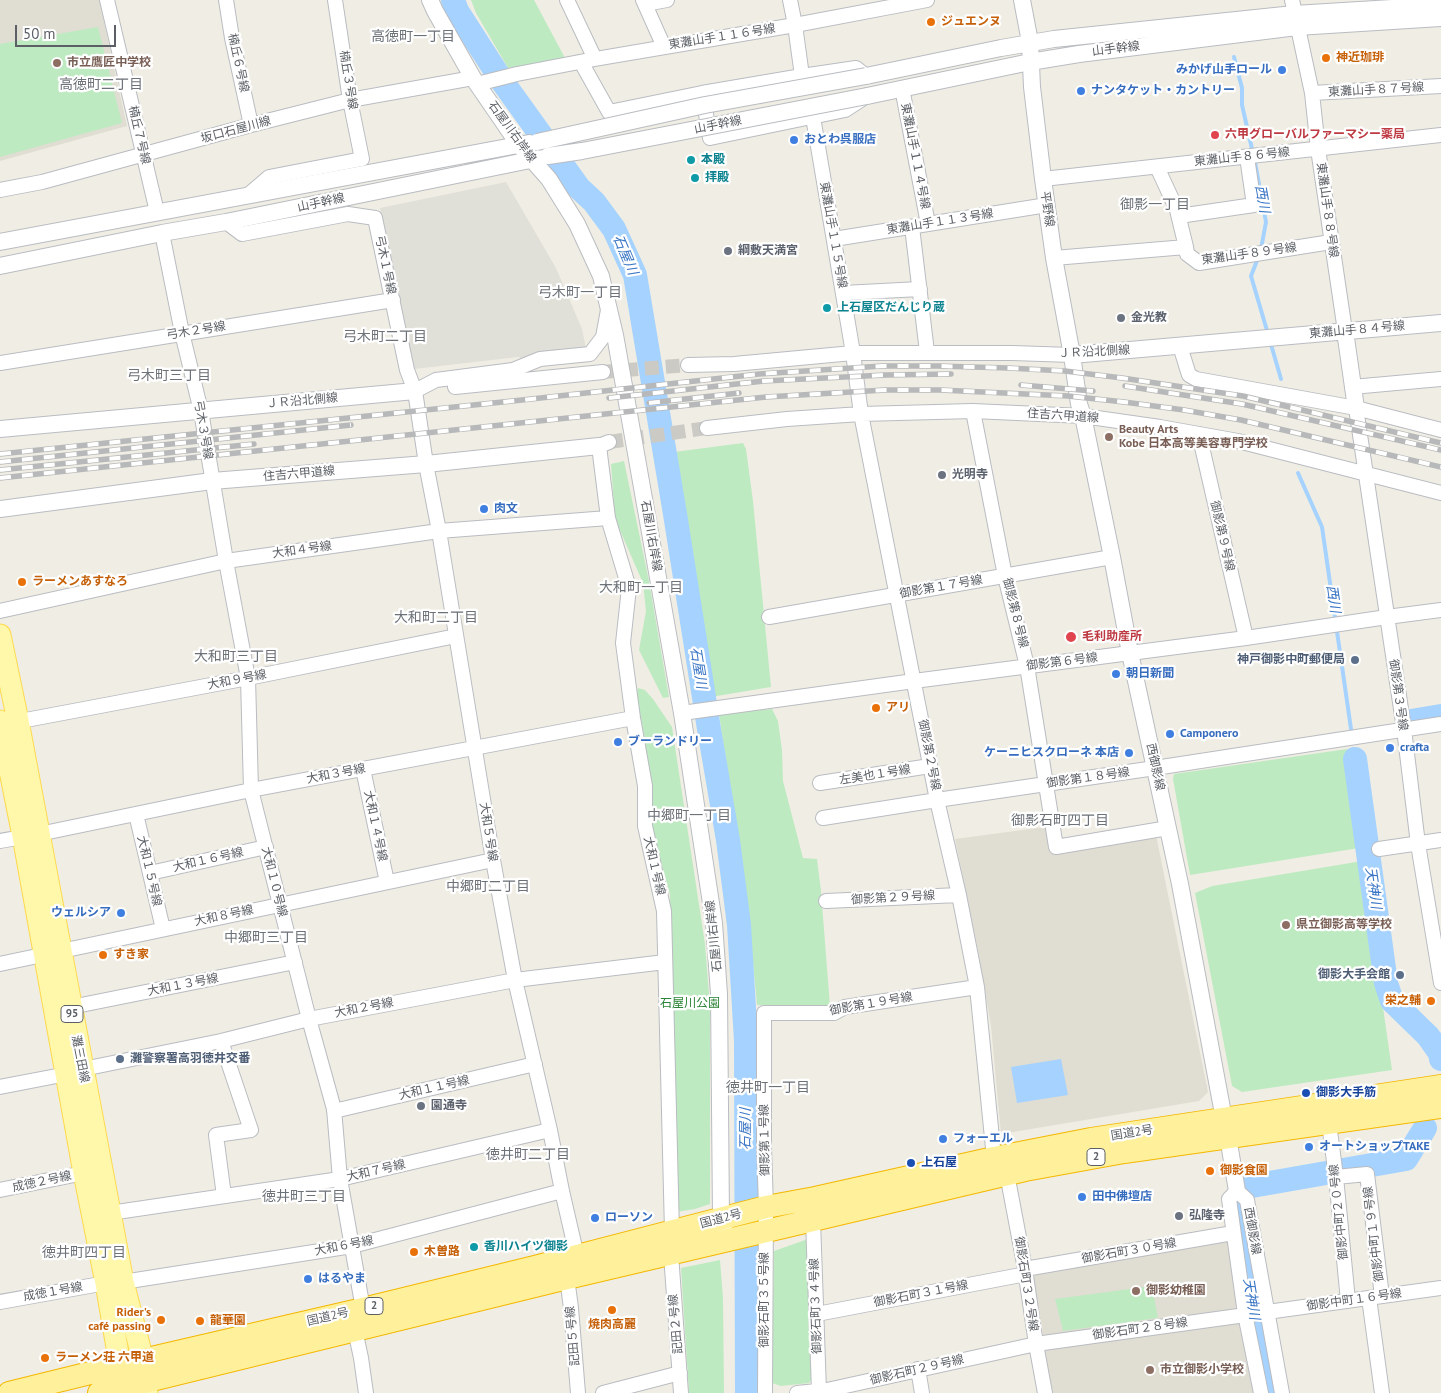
<!DOCTYPE html>
<html>
<head>
<meta charset="utf-8">
<style>
	body { margin:0 }
	#map { position:relative; width:1441px; height:1393px; overflow:hidden; background:#f0eee4; font-family:"PT Sans",sans-serif }
	canvas { display:block }
	.scale { position:absolute; left:15px; top:25px; width:101px; height:22px; box-sizing:border-box; border:2px solid #5c6066; border-top:0; padding-left:6px; font-size:15px; line-height:18px; white-space:nowrap; color:#5c6066; -webkit-text-stroke:4px #fff; paint-order:stroke }
</style>
</head>
<body>
<div id="map">
<canvas width="1441" height="1393"></canvas>
<div class="scale">50 m</div>
</div>
<script>
const ctx = document.querySelector('canvas').getContext('2d');
ctx.lineJoin = 'round';
function paint(path, color) { ctx.fillStyle = color; ctx.fill(path, 'evenodd'); }
const shape = rows => new Path2D(rows.map(r => 'M' + r).join(''));
function stroke(path, color, width, dash) { ctx.strokeStyle = color; ctx.lineWidth = width; ctx.lineCap = dash ? 'butt' : 'round'; ctx.setLineDash(dash || []); ctx.stroke(path); }
function label(font, color, halo, rows, align = 'center') {
  ctx.font = font + ' "PT Sans","Noto Sans JP",sans-serif'; ctx.lineWidth = 4.5; ctx.setLineDash([]); ctx.textBaseline = 'middle'; ctx.strokeStyle = halo; ctx.fillStyle = color; for (const [text, x, y, turn = 0] of rows) {
    ctx.save(); ctx.translate(x, y); ctx.rotate((+turn || 0) * Math.PI / 180); ctx.textAlign = isNaN(turn) ? turn : align; if (halo) ctx.strokeText(text, 0, 0); ctx.fillText(text, 0, 0); ctx.restore();
  }
}
paint(shape([
	[506,182,556,268,582,329,586,348,524,359,518,357,414,369,380,208]
]), '#e0dfd8');
paint(shape([
	[0,0,99,0,127,126,0,161],
	[1045,827,1049,850,1156,835,1208,1092,1199,1101,1001,1134,991,1026,978,950,955,839],
	[1223,1238,1229,1242,1237,1303,1235,1310,1044,1338,1033,1278,1037,1272],
	[1241,1322,1256,1393,1053,1393,1043,1347]
]), '#e0ddd3');
paint(shape([
	[471,0,534,0,565,58,508,68,476,13],
	[98,27,122,123,0,157,0,44],
	[743,443,746,449,753,501,771,687,711,697,674,452],
	[624,461,649,581,669,697,663,698,639,650,646,611,643,583,615,519,611,464],
	[638,688,645,690,653,699,672,727,705,944,710,1007,710,1204,695,1209,676,1212,671,982,670,895,652,829,653,794,644,734,636,693],
	[772,709,778,721,782,750,783,781,803,858,817,859,821,891,830,1006,757,1005,748,912,719,714],
	[1347,749,1359,848,1190,875,1173,779,1174,774],
	[1362,861,1392,1070,1242,1092,1232,1086,1195,893,1212,886],
	[808,1239,816,1374,809,1383,781,1386,772,1383,774,1251],
	[720,1260,723,1298,724,1393,689,1393,681,1268],
	[1152,1286,1158,1318,1063,1331,1055,1299]
]), '#beeac1');
paint(shape([
	[1061,1059,1068,1095,1017,1103,1011,1067]
]), '#a5d2ff');
stroke(shape([
	[1234,57,1242,88,1242,105,1252,149],
	[1255,162,1266,222,1261,249],
	[1258,258,1251,276,1268,334],
	[1270,341,1281,379],
	[1298,473,1322,527,1351,729]
]), '#a5d2ff', 4);
stroke(shape([
	[453,0,457,11,502,81,579,188,594,202,614,229,635,275,675,514,709,729,728,840,739,925,746,1041,747,1393],
	[1411,721,1441,716],
	[1355,759,1386,983,1392,1001,1428,1036,1440,1053,1441,1059],
	[1252,1186,1406,1159,1425,1128],
	[1237,1204,1252,1308,1270,1393]
]), '#a5d2ff', 24);
stroke(shape([
	[603,372,688,365],
	[609,442,707,428]
]), '#cbcac4', 14, [14, 7]);
const minor = shape([
	[107,0,157,212],
	[226,0,232,38,251,125],
	[567,0,595,59],
	[643,0,664,47],
	[790,0,795,25,802,76],
	[1292,0,1312,93,1318,149,1345,331],
	[645,4,667,0],
	[581,62,609,112,702,93,802,76,856,68,866,76],
	[477,84,517,74,595,59,795,25,927,0],
	[902,88,928,224],
	[1312,93,1441,86],
	[703,96,710,138,845,110,862,99],
	[813,117,853,353,861,414,937,800,959,895,977,987,994,1158],
	[1157,167,1177,210,1186,247],
	[1043,179,1441,135],
	[0,190,42,182,251,125,350,100,473,78],
	[248,195,269,177,362,159,350,100,335,0],
	[1179,216,1254,205,1247,157],
	[226,222,242,234,348,214,375,218,407,370,415,391,426,464,439,531,493,860,515,980,550,1130,562,1191,577,1256],
	[912,227,927,352],
	[162,233,182,333,201,411,226,561,248,678,251,790,309,1019,334,1109,340,1179,363,1309],
	[834,239,1047,205],
	[1054,258,1186,247,1187,254,1199,263,1331,242],
	[843,293,920,289],
	[1180,346,1189,375,1196,379,1356,408,1441,430],
	[0,363,393,300],
	[688,365,734,364,853,353,1012,353,1072,355],
	[455,387,603,372],
	[1352,387,1441,379],
	[415,391,436,380,513,370,540,359,590,354,603,337,608,310],
	[1356,408,1404,729,1418,844,1441,983],
	[973,411,1005,576,1027,666,1056,847,1168,828],
	[707,428,787,419,861,414,973,411,1083,416,1160,427,1238,441,1441,493],
	[1199,434,1246,638],
	[609,442,599,446,608,518,629,588,623,643,633,718,645,786,645,826,664,911,672,1232],
	[0,611,226,561,439,531,608,518],
	[769,617,1112,557],
	[682,713,914,681,1246,638,1387,617,1441,610],
	[10,723,248,678,456,636],
	[363,769,387,882],
	[820,783,930,766],
	[136,814,163,929],
	[823,818,937,800,1155,768,1441,724],
	[0,841,39,834,251,790,633,718],
	[1379,849,1441,840],
	[150,873,266,847],
	[826,901,959,895],
	[0,964,493,860],
	[71,1007,295,962],
	[221,1041,251,1130,216,1135,224,1196],
	[0,1087,67,1074,83,1069,221,1041,309,1019,515,980,665,962],
	[334,1111,535,1064],
	[1329,1123,1336,1177,1348,1301],
	[1007,1174,1025,1269,1036,1344,1045,1393],
	[1336,1177,1367,1174,1382,1296],
	[0,1190,84,1173],
	[110,1213,340,1179,550,1130],
	[813,1220,819,1391],
	[671,1254,681,1393],
	[1025,1269,1233,1233],
	[567,1278,571,1308,578,1393],
	[123,1282,352,1246,562,1191],
	[1369,1298,1382,1393],
	[0,1302,106,1283],
	[817,1314,1026,1274],
	[355,1330,361,1358,366,1393],
	[918,1369,922,1393],
	[603,1393,680,1373],
	[765,1393,766,1207,764,1147,764,1013,834,1013,845,1007,977,987],
	[797,1393,827,1390,1036,1344,1441,1288],
	[1261,1393,1245,1314,1229,1199,1237,1191,1247,1200,1282,1393]
]);
const tertiary = shape([
	[430,0,435,11,473,78,519,145,549,179,577,224,601,276,615,335,682,713,714,923,719,994,721,1218,724,1229],
	[1022,0,1030,42,1032,87,1043,179,1054,258,1072,355,1079,404,1083,416,1112,557,1130,653,1180,884,1224,1119],
	[866,76,1001,48,1054,39,1294,14,1441,5],
	[867,96,1030,62,1079,54,1297,27,1441,18],
	[0,242,529,143],
	[0,266,162,233,226,222,540,158],
	[1345,331,1356,408],
	[1072,355,1441,323],
	[0,429,415,391],
	[0,509,212,481,426,464,599,446],
	[1228,1137,1237,1191]
]);
const primary = shape([
	[0,635,18,721,123,1282,143,1360,147,1393],
	[0,721,23,836,84,1173,106,1283,123,1383]
]);
const trunk = shape([
	[9,1393,143,1360,363,1309,535,1267,766,1207,815,1198,994,1158,1091,1139,1441,1086],
	[99,1393,567,1278,1025,1170,1124,1152,1441,1107]
]);
stroke(minor, '#b9bcc1', 16);
stroke(tertiary, '#b9bcc1', 18);
stroke(primary, '#fed94e', 23);
stroke(trunk, '#f4b700', 24);
stroke(minor, '#fff', 14);
stroke(tertiary, '#fff', 16);
stroke(primary, '#fff7aa', 21);
stroke(trunk, '#fff09b', 22);
const rail = shape([
	[1021,385,1093,391],
	[1125,386,1242,404,1441,450],
	[609,398,764,381,885,375,951,374],
	[649,403,739,393],
	[0,454,522,400,759,374,882,366,938,366,1008,368,1065,371,1122,378,1243,396,1441,443],
	[0,462,351,425],
	[0,470,254,444],
	[0,478,766,397,885,390,940,390,1068,396,1124,402,1184,410,1241,420,1441,467]
]);
stroke(rail, '#b7b8b9', 5.5);
stroke(rail, '#fff', 4, [11]);
const tertiaryBridge = shape([
	[537,142,705,105,866,76],
	[548,156,582,151,867,96]
]);
stroke(tertiaryBridge, '#b9bcc1', 18, []);
stroke(tertiaryBridge, '#fff', 16);
for (const [x, y, r, color] of [
	[931,22,5,"#e8710a"],
	[1326,58,5,"#e8710a"],
	[57,63,5,"#8d6e63"],
	[1282,70,5,"#3f7fe0"],
	[1081,91,5,"#3f7fe0"],
	[1215,135,5,"#e0444e"],
	[794,140,5,"#3f7fe0"],
	[691,160,5,"#0f9aa8"],
	[695,178,5,"#0f9aa8"],
	[728,251,5,"#6b7280"],
	[827,308,5,"#0f9aa8"],
	[1121,318,5,"#6b7280"],
	[1109,437,5,"#8d6e63"],
	[942,475,5,"#6b7280"],
	[484,509,5,"#3f7fe0"],
	[22,582,5,"#e8710a"],
	[1071,637,6,"#e0444e"],
	[1355,660,5,"#5c6f8a"],
	[1116,674,5,"#3f7fe0"],
	[876,708,5,"#e8710a"],
	[1170,734,5,"#3f7fe0"],
	[618,742,5,"#3f7fe0"],
	[1390,748,5,"#3f7fe0"],
	[1129,753,5,"#3f7fe0"],
	[121,913,5,"#3f7fe0"],
	[1286,925,5,"#8d6e63"],
	[103,955,5,"#e8710a"],
	[1400,975,5,"#5c6f8a"],
	[1431,1001,5,"#e8710a"],
	[120,1059,5,"#5c6f8a"],
	[1306,1093,5,"#1a4fb4"],
	[421,1106,5,"#6b7280"],
	[943,1139,5,"#3f7fe0"],
	[1309,1147,5,"#3f7fe0"],
	[911,1163,5,"#1a4fb4"],
	[1210,1171,5,"#e8710a"],
	[1082,1197,5,"#3f7fe0"],
	[1179,1216,5,"#6b7280"],
	[595,1218,5,"#3f7fe0"],
	[474,1247,5,"#0f9aa8"],
	[414,1252,5,"#e8710a"],
	[308,1279,5,"#3f7fe0"],
	[1136,1291,5,"#8d6e63"],
	[612,1310,5,"#e8710a"],
	[161,1320,5,"#e8710a"],
	[200,1321,5,"#e8710a"],
	[45,1358,5,"#e8710a"],
	[1150,1370,5,"#8d6e63"]
]) { const dot = new Path2D(); dot.arc(x, y, r, 0, 2 * Math.PI); ctx.fillStyle = color; ctx.fill(dot); stroke(dot, '#fff', 2); }
for (const [x, y, w] of [
	[72,1014,22],
	[1096,1157,18],
	[374,1306,18]
]) { const box = new Path2D(); box.roundRect(x - w / 2, y - 8.5, w, 17, 4); ctx.fillStyle = '#fff'; ctx.fill(box); stroke(box, '#5c6066', 1); }
label('bold 11px', '#5c6066', null, [
	["95",72,1014],
	["2",1096,1157],
	["2",374,1306]
]);
label('bold 12px', '#c56008', '#fff', [
	["ジュエンヌ",941,22],
	["神近珈琲",1336,58],
	["ラーメンあすなろ",32,582],
	["アリ",886,708],
	["すき家",113,955],
	["栄之輔",1421,1001,"right"],
	["御影食園",1220,1171],
	["木曽路",424,1252],
	["Rider's",151,1313,"right"],
	["café passing",151,1327,"right"],
	["龍華園",210,1321],
	["焼肉高麗",612,1325,"center"],
	["ラーメン荘 六甲道",55,1358]
], 'left');
label('12px', '#5c6066', '#fff', [
	["東灘山手１１６号線",722,37,-9],
	["山手幹線",1116,49,-7],
	["楠丘６号線",238,63,78],
	["楠丘３号線",348,80,81],
	["東灘山手８７号線",1376,90,-3],
	["山手幹線",718,125,-11],
	["坂口石屋川線",236,130,-15],
	["石屋川右岸線",512,132,54],
	["楠丘７号線",139,135,77],
	["東灘山手１１４号線",915,156,79],
	["東灘山手８６号線",1242,157,-6],
	["山手幹線",321,203,-12],
	["平野線",1047,209,82],
	["東灘山手８８号線",1327,210,82],
	["東灘山手１１３号線",940,222,-9],
	["東灘山手１１５号線",833,235,80],
	["東灘山手８９号線",1249,254,-8],
	["弓木１号線",385,265,78],
	["東灘山手８４号線",1357,330,-5],
	["弓木２号線",196,331,-9],
	["ＪＲ沿北側線",1094,352,-3],
	["ＪＲ沿北側線",302,401,-5],
	["住吉六甲道線",1063,416,4],
	["弓木３号線",203,430,80],
	["住吉六甲道線",299,474,-5],
	["石屋川右岸線",651,536,80],
	["御影第９号線",1222,536,77],
	["大和４号線",302,550,-8],
	["御影第１７号線",941,587,-10],
	["御影第８号線",1015,613,76],
	["御影第６号線",1062,662,-7],
	["大和９号線",237,680,-11],
	["御影第３号線",1398,695,82],
	["御影第２号線",929,755,79],
	["西御影線",1155,767,78],
	["大和３号線",336,774,-11],
	["左美也１号線",875,775,-9],
	["御影第１８号線",1088,778,-8],
	["大和１４号線",375,826,78],
	["大和５号線",488,832,81],
	["大和１６号線",208,860,-13],
	["大和１号線",654,866,77],
	["大和１５号線",149,871,77],
	["大和１０号線",274,882,76],
	["御影第２９号線",893,898,-3],
	["大和８号線",224,916,-12],
	["石屋川右岸線",714,936,-96],
	["大和１３号線",183,985,-11],
	["御影第１９号線",871,1004,-10],
	["大和２号線",364,1008,-11],
	["灘三田線",80,1059,79],
	["大和１１号線",434,1088,-13],
	["国道2号",1132,1133,-9],
	["御影第１号線",765,1140,-91],
	["大和７号線",376,1171,-13],
	["成徳２号線",42,1182,-12],
	["御影中町２０号線",1339,1212,-96],
	["国道2号",721,1219,-15],
	["西御影線",1252,1231,80],
	["御影中町１９号線",1374,1234,-97],
	["大和６号線",344,1246,-11],
	["御影石町３０号線",1129,1251,-10],
	["御影石町３２号線",1026,1284,81],
	["成徳１号線",53,1292,-10],
	["御影石町３１号線",921,1294,-11],
	["御影石町３５号線",765,1300,-90],
	["御影中町１６号線",1354,1300,-8],
	["御影石町３４号線",816,1306,-92],
	["国道2号",328,1317,-13],
	["記田２号線",676,1324,-95],
	["御影石町２８号線",1140,1329,-8],
	["記田５号線",573,1336,-95],
	["御影石町２９号線",917,1370,-13]
]);
label('bold 12px', '#785e54', '#fff', [
	["市立鷹匠中学校",67,63],
	["Beauty Arts",1119,430],
	["Kobe 日本高等美容専門学校",1119,444],
	["県立御影高等学校",1296,925],
	["御影幼稚園",1146,1291],
	["市立御影小学校",1160,1370]
], 'left');
label('bold 12px', '#366cbe', '#fff', [
	["みかげ山手ロール",1272,70,"right"],
	["ナンタケット・カントリー",1091,91],
	["おとわ呉服店",804,140],
	["肉文",494,509],
	["朝日新聞",1126,674],
	["Camponero",1180,734],
	["ブーランドリー",628,742],
	["crafta",1400,748],
	["ケーニヒスクローネ 本店",1119,753,"right"],
	["ウェルシア",111,913,"right"],
	["フォーエル",953,1139],
	["オートショップTAKE",1319,1147],
	["田中佛壇店",1092,1197],
	["ローソン",605,1218],
	["はるやま",318,1279]
], 'left');
label('bold 12px', '#be3a42', '#fff', [
	["六甲グローバルファーマシー薬局",1225,135],
	["毛利助産所",1082,637]
], 'left');
label('bold 12px', '#0d838f', '#fff', [
	["本殿",701,160],
	["拝殿",705,178],
	["上石屋区だんじり蔵",837,308],
	["香川ハイツ御影",484,1247]
], 'left');
label('bold 12px', '#5b616d', '#fff', [
	["綱敷天満宮",738,251],
	["金光教",1131,318],
	["光明寺",952,475],
	["園通寺",431,1106],
	["弘隆寺",1189,1216]
], 'left');
label('bold 12px', '#4e5e75', '#fff', [
	["神戸御影中町郵便局",1345,660],
	["御影大手会館",1390,975],
	["灘警察署高羽徳井交番",130,1059,"left"]
], 'right');
label('12px', '#2c8436', '#fff', [
	["石屋川公園",690,1004]
]);
label('bold 12px', '#164399', '#fff', [
	["御影大手筋",1316,1093],
	["上石屋",921,1163]
], 'left');
label('14px', '#6d7278', '#fff', [
	["高徳町一丁目",413,37],
	["高徳町二丁目",101,85],
	["御影一丁目",1155,205],
	["弓木町一丁目",580,293],
	["弓木町二丁目",385,337],
	["弓木町三丁目",169,376],
	["大和町一丁目",641,588],
	["大和町二丁目",436,618],
	["大和町三丁目",236,657],
	["中郷町一丁目",689,816],
	["御影石町四丁目",1060,821],
	["中郷町二丁目",488,887],
	["中郷町三丁目",266,938],
	["徳井町一丁目",768,1088],
	["徳井町二丁目",528,1155],
	["徳井町三丁目",304,1197],
	["徳井町四丁目",84,1253]
]);
label('italic 14px', '#3975c5', '#fff', [
	["西川",1262,199,80],
	["石屋川",625,255,67],
	["西川",1333,599,82],
	["石屋川",698,668,81],
	["天神川",1373,888,82],
	["石屋川",746,1129,-90],
	["天神川",1251,1299,81]
]);
</script>
</body>
</html>
